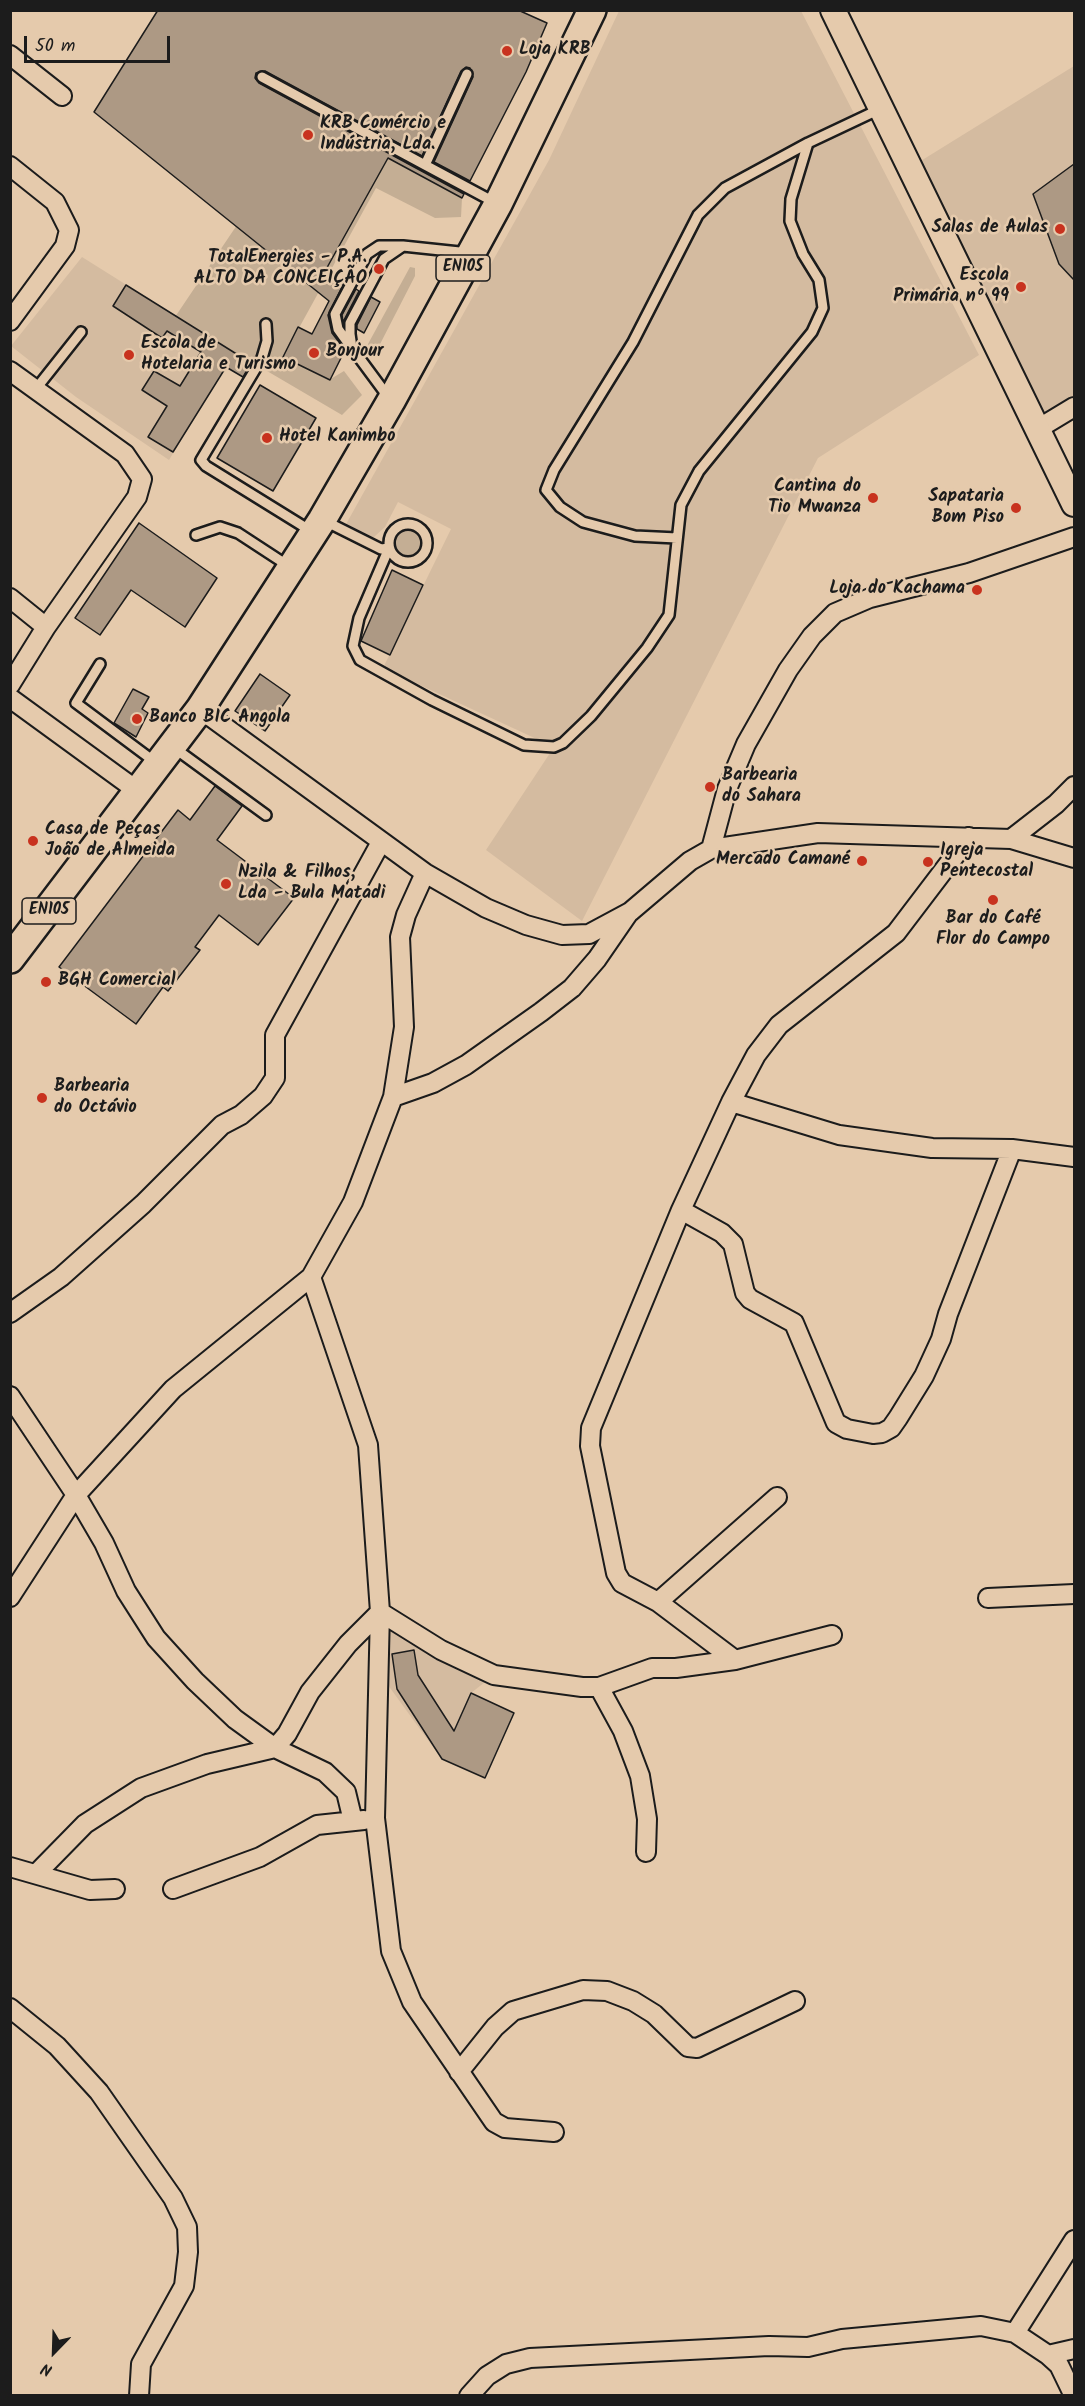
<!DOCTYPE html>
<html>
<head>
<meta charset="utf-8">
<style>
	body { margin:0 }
	#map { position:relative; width:1085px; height:2406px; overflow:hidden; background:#e5caac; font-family:Kalam,sans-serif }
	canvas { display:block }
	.frame { position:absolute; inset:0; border:12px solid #1c1c1c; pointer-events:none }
	.north { position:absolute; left:24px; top:2322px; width:60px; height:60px; -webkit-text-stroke:4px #e5caac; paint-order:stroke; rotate:203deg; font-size:16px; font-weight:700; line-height:24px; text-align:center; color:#1c1c1c }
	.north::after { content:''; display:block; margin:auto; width:21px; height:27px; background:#1c1c1c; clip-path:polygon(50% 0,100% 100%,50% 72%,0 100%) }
	.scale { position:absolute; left:24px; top:36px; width:146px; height:27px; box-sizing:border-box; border:3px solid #1c1c1c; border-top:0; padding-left:8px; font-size:18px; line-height:21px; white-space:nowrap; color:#1c1c1c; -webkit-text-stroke:4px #e5caac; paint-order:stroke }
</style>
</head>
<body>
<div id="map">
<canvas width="1085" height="2406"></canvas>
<div class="frame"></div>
<div class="north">N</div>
<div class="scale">50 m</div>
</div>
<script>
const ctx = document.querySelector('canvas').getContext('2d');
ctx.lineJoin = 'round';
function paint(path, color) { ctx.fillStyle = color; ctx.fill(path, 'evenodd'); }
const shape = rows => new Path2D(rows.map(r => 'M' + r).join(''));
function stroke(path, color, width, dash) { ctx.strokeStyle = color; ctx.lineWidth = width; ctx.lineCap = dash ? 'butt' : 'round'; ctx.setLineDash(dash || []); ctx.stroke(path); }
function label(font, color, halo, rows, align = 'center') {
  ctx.font = font + ' Kalam,sans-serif'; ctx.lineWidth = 5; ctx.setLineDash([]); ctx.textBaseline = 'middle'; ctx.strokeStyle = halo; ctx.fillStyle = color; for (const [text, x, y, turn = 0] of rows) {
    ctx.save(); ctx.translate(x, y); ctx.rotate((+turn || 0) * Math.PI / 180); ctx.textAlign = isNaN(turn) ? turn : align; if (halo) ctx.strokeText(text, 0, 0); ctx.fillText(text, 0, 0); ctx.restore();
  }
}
paint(shape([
	[619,11,801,11,979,355,818,458,582,921,486,850,554,747,383,668,451,529,398,502,385,527,374,537,366,537,345,526,549,160],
	[1074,66,1074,407,1036,430,911,167],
	[82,257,251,363,243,377,226,367,169,460,76,397,11,346],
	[380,1612,494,1675,471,1693,441,1758,377,1670]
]), '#d4bba0');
paint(shape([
	[388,158,462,198,461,217,435,218,376,188,283,357,329,380,344,371,362,395,342,415,175,317,237,225],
	[410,267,415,268,415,276,377,350,369,352,368,344],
	'396 543a12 12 0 1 1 24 0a12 12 0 1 1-24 0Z'
]), '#c4ae94');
const building = shape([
	[158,10,518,10,547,23,526,72,470,181,434,162,473,77,470,68,466,67,461,71,422,156,265,71,256,73,255,78,259,83,464,194,462,198,388,158,324,273,344,283,328,315,332,333,345,350,330,380,283,357,298,327,312,334,329,301,94,112,158,10],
	[1074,164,1074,280,1059,264,1033,194,1074,164],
	[126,285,251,363,243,377,226,367,173,452,148,437,167,406,142,390,154,371,180,386,201,352,167,331,162,338,113,306,126,285],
	[356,289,359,291,343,322,342,315,356,289],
	[371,297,380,302,364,333,357,329,357,325,371,297],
	[260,385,316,418,273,491,217,458,260,385],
	[139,523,217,578,185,627,131,590,100,635,75,618,139,523],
	[392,570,423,585,390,655,361,641,392,570],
	[260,674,290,695,265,731,235,711,260,674],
	[133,689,149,697,142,709,148,713,136,737,114,723,133,689],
	[215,786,242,806,217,840,294,898,258,945,219,915,195,947,200,950,168,991,163,987,136,1024,59,967,178,810,190,820,215,786],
	[414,1650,418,1675,454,1731,471,1693,514,1713,485,1778,442,1759,397,1689,392,1654,414,1650]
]);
paint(building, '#ad9984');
stroke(building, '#1c1c1c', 1.5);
const lane = shape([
	[262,77,425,165,467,74],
	[425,165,496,203],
	[266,324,267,341,262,358,201,460,206,466,311,531],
	[351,347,338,329,335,314,367,254,379,246,403,246],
	[35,390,81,332],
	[389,398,352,348,350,334,350,323,384,259,403,246,469,253],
	[323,520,381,549,389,548,359,618,353,646,360,660,432,700,524,745,554,747,563,743,591,716,647,648,669,615,681,505,699,471,812,332,823,308,819,280,803,254,790,221,791,199,808,143],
	'389 543a19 19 0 1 1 38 0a19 19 0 1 1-38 0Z',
	[196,535,220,527,238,533,290,567],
	[677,538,635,536,583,522,560,507,546,490,554,470,633,342,698,215,725,188,808,143,880,109],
	[100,664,76,703,155,762],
	[173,747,266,815]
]);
const street = shape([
	[10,55,62,96],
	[10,166,55,202,69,230,65,246,10,321],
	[10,371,125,454,142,479,137,497,46,627,10,685],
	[1036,430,1074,407],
	[10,598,46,627],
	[10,698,139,792],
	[200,709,425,873,486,908,526,925,562,935,589,934,630,912,690,861,711,849,818,833,1011,839,1074,858],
	[1011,839,1056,804,1074,786],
	[711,849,727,789,746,744,788,670,812,636,835,613,870,598,969,573,1074,537],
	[425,873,406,915,400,937,404,1027,393,1097,353,1202,311,1277,368,1445,380,1612,375,1818,391,1951,412,2002,494,2122,505,2128,554,2132],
	[393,1097,433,1083,466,1065,541,1012,572,988,597,959,628,914],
	[731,1102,839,1135,932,1148,1012,1149,1074,1157],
	[681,1210,722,1233,733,1244,745,1293,750,1299,794,1323,836,1423,847,1429,873,1434,882,1433,891,1428,898,1418,924,1376,941,1339,948,1314,1012,1149],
	[10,1313,61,1277,143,1204,222,1125,241,1115,263,1096,275,1078,275,1035,381,842],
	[10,1396,76,1495,104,1543,126,1591,156,1638,195,1681,235,1719,275,1748,325,1772,346,1792,353,1821],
	[10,1597,76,1495,173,1389,311,1277],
	[988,1598,1074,1594],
	[658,1602,777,1497],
	[735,1660,658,1602,622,1583,616,1573,590,1446,591,1428,681,1210,731,1102,756,1055,779,1025,896,933,969,837],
	[599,1687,623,1731,640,1776,647,1819,646,1852],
	[10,1867,90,1890,115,1889],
	[36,1874,85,1824,141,1788,207,1764,275,1748,287,1734,310,1692,348,1644,380,1612,441,1650,494,1675,582,1687,599,1687,652,1668,676,1668,735,1660,832,1635],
	[173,1889,260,1857,317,1825,364,1820],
	[10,2008,57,2046,99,2092,173,2198,187,2227,188,2252,184,2286,141,2364,139,2396],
	[459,2072,495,2027,513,2011,583,1990,607,1991,633,2001,654,2014,688,2047,697,2048,795,2001],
	[1015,2333,1074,2240],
	[1048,2355,1074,2349],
	[469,2396,487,2376,506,2364,530,2358,769,2346,808,2347,842,2339,981,2326,1015,2333,1048,2355,1059,2365,1074,2396]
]);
const secondary = shape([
	[833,10,1074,504]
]);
const primary = shape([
	[10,959,200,709,322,520,391,401,498,204,592,10]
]);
stroke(lane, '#1c1c1c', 14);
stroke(street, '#1c1c1c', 22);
stroke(secondary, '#1c1c1c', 28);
stroke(primary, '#1c1c1c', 32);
stroke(lane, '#e5caac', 9);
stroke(street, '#e5caac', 18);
stroke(secondary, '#e5caac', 24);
stroke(primary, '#e5caac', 27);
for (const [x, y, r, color] of [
	[507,51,6,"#c8321e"],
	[308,135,6,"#c8321e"],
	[1060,229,6,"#c8321e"],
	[379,269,6,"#c8321e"],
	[1021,287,6,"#c8321e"],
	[314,353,6,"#c8321e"],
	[129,355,6,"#c8321e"],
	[267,438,6,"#c8321e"],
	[873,498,6,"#c8321e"],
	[1016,508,6,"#c8321e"],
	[977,590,6,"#c8321e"],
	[137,719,6,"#c8321e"],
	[710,787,6,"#c8321e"],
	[33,841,6,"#c8321e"],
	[862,861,6,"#c8321e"],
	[928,862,6,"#c8321e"],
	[226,884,6,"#c8321e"],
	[993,900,6,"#c8321e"],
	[46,982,6,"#c8321e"],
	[42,1098,6,"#c8321e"]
]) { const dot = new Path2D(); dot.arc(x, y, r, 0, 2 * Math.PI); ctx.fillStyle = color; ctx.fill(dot); stroke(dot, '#e5caac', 2); }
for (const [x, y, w] of [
	[463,268,54],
	[49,911,54]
]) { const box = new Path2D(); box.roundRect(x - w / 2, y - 13, w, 26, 4.5); ctx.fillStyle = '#e5caac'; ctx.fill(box); stroke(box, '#1c1c1c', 1.5); }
label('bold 16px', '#1c1c1c', null, [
	["EN105",463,268],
	["EN105",49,911]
]);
label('bold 18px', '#1c1c1c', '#e5caac', [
	["Loja KRB",519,51],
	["KRB Comércio e",320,125],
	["Indústria, Lda.",320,146],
	["Salas de Aulas",1048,229,"right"],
	["TotalEnergies - P.A.",367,259,"right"],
	["ALTO DA CONCEIÇÃO",367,280,"right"],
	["Escola",1009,277,"right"],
	["Primária nº 99",1009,298,"right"],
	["Escola de",141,345],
	["Hotelaria e Turismo",141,366],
	["Bonjour",326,353],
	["Hotel Kanimbo",279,438],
	["Cantina do",861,488,"right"],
	["Tio Mwanza",861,509,"right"],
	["Sapataria",1004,498,"right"],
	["Bom Piso",1004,519,"right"],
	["Loja do Kachama",965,590,"right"],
	["Banco BIC Angola",149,719],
	["Barbearia",722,777],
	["do Sahara",722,798],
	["Casa de Peças",45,831],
	["João de Almeida",45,852],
	["Igreja",940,852],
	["Pentecostal",940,873],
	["Mercado Camané",850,861,"right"],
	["Nzila & Filhos,",238,874],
	["Lda - Bula Matadi",238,895],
	["Bar do Café",993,920,"center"],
	["Flor do Campo",993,941,"center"],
	["BGH Comercial",58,982],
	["Barbearia",54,1088],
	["do Octávio",54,1109]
], 'left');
</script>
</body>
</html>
